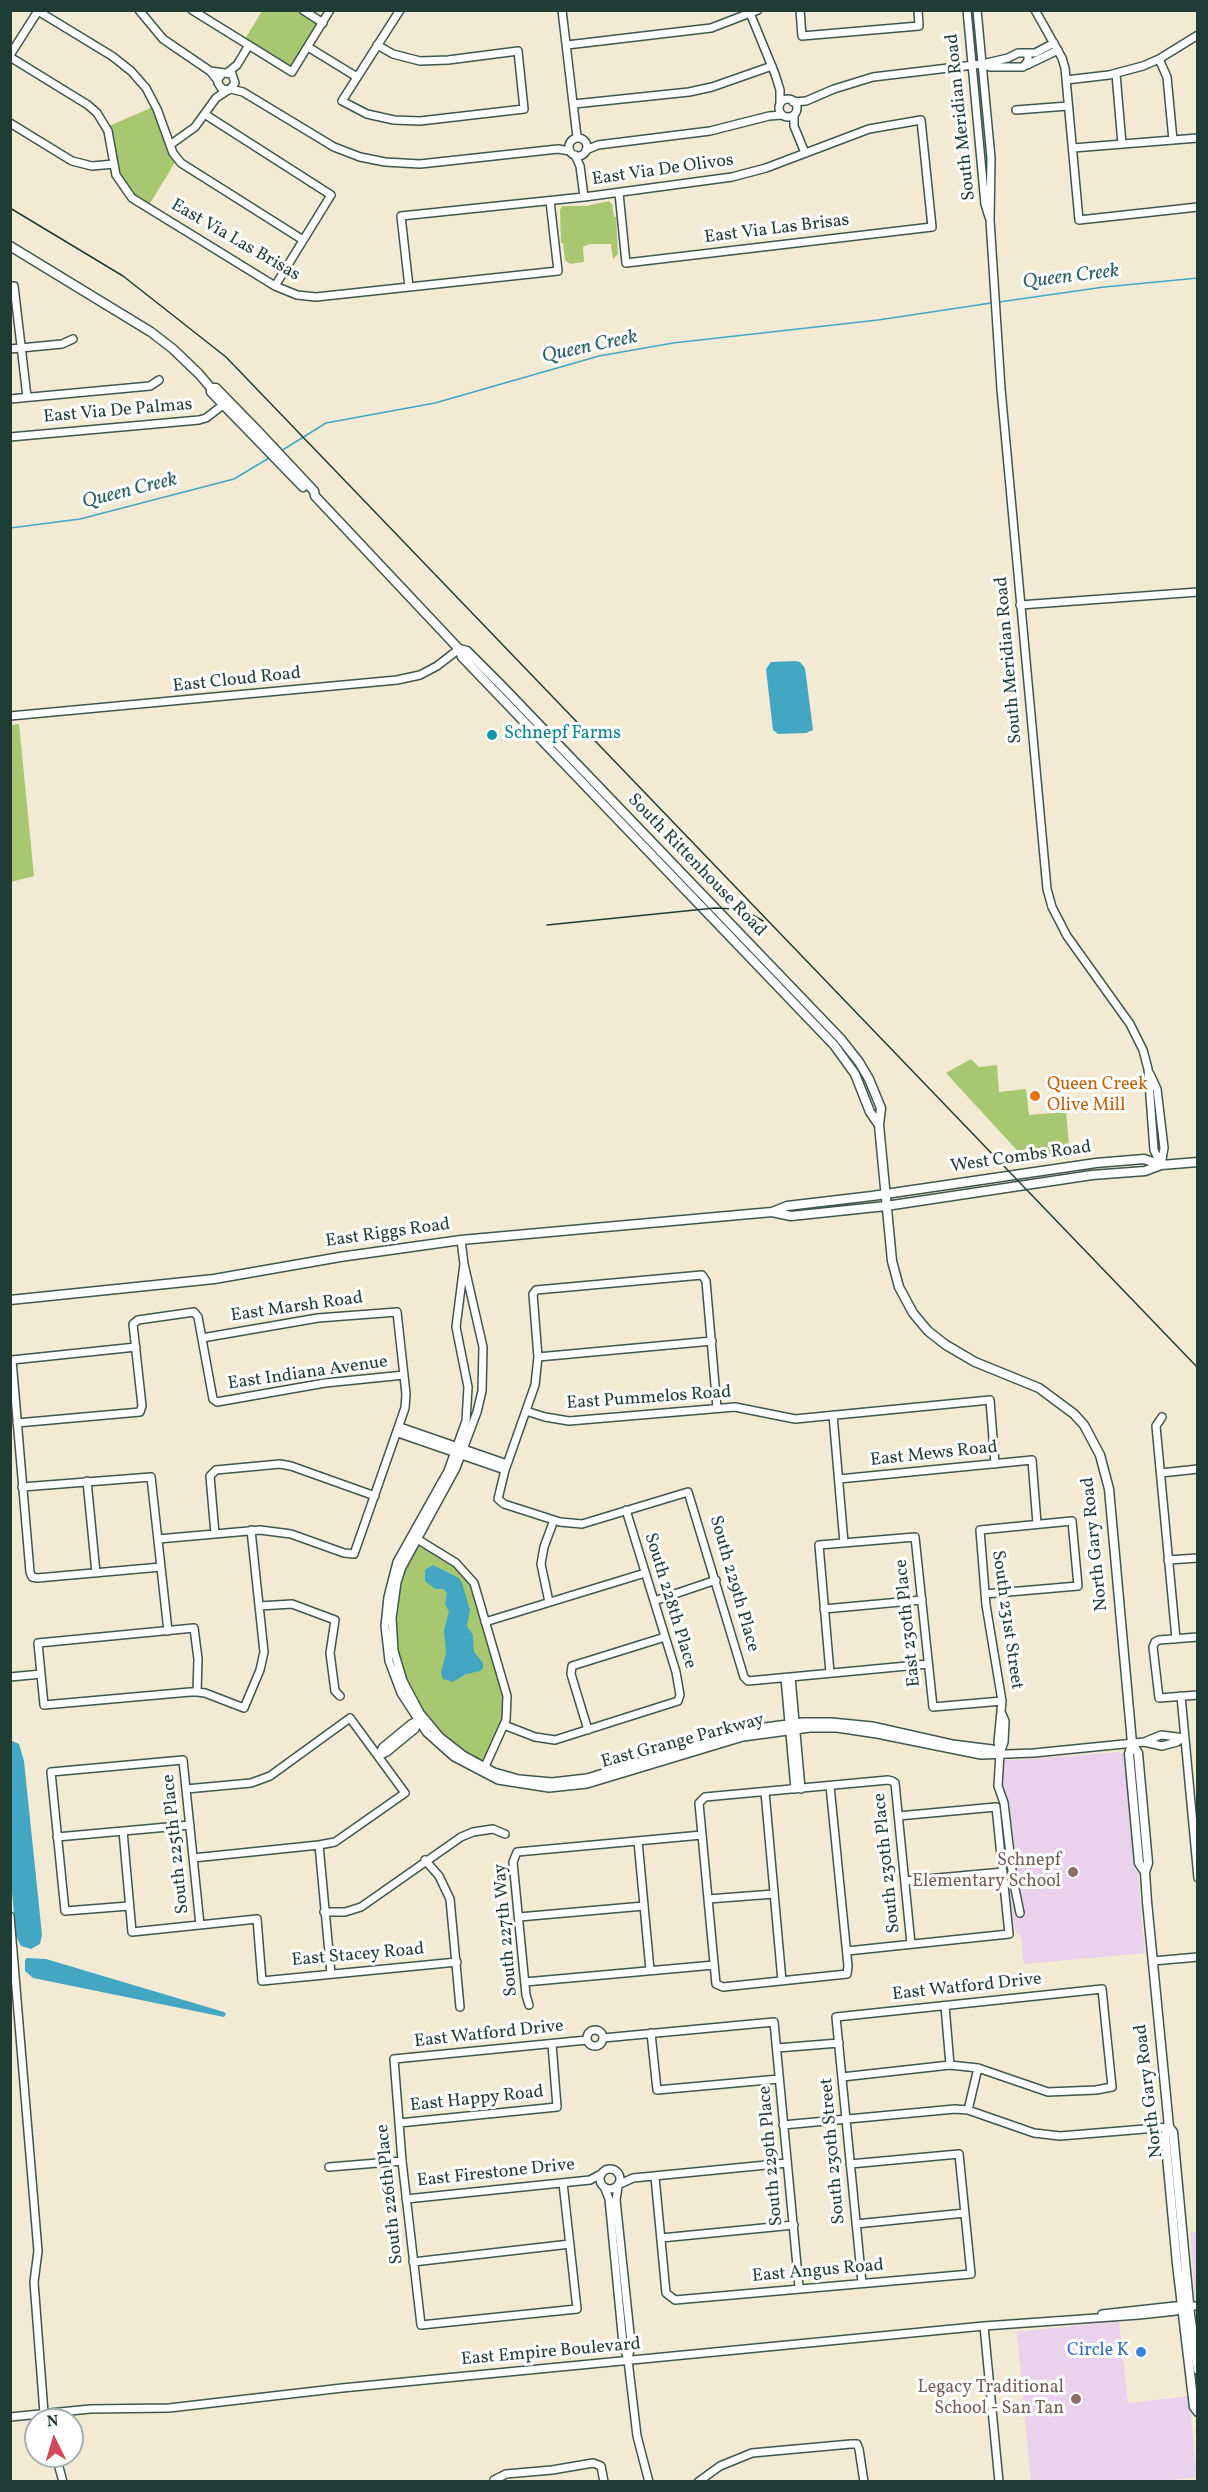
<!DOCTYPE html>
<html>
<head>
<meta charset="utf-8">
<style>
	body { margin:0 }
	#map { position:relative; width:1208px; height:2492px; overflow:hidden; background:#f3ead4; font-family:Vollkorn,serif }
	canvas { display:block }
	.frame { position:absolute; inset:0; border:12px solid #1f3d34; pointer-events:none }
	.north { position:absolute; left:24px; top:2408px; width:60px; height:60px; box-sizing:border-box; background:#fff; border:2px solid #a5b1ae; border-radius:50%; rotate:355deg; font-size:16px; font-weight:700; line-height:24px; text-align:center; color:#1f3d34 }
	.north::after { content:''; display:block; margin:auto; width:21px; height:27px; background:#d1495b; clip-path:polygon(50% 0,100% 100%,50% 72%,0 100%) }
</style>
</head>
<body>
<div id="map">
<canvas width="1208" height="2492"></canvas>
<div class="frame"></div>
<div class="north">N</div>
</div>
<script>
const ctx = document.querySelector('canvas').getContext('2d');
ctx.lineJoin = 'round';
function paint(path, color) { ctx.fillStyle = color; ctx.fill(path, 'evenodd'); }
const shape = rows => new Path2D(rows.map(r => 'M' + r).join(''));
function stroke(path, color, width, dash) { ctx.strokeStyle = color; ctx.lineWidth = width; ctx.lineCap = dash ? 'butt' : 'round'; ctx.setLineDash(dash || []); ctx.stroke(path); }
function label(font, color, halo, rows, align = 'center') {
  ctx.font = font + ' Vollkorn,serif'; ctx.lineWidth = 6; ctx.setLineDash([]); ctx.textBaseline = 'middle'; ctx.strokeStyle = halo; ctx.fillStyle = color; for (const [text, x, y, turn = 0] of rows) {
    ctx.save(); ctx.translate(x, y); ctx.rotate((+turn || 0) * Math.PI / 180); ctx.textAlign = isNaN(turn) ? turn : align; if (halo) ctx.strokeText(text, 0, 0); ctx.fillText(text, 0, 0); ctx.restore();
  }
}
paint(shape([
	[1119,1752,1126,1755,1128,1792,1134,1831,1145,1953,1024,1964,1021,1935,1016,1933,1012,1913,1002,1809,995,1786,995,1759,1019,1760],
	[1197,2232,1198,2232,1197,2299,1195,2297,1190,2233],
	[1119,2321,1128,2403,1189,2396,1197,2477,1157,2482,1031,2481,1017,2332]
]), '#ead1ec');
paint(shape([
	[262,11,299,11,316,21,317,27,293,65,288,65,245,39],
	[153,107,176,161,149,205,132,193,122,179,109,126],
	[609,201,612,204,614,217,616,217,618,254,613,259,611,244,590,244,583,247,584,262,570,264,565,260,563,243,561,243,560,210,562,206,586,206],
	[19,724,34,876,11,882,11,725],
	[971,1059,979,1067,997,1065,999,1092,1026,1089,1029,1115,1066,1112,1070,1157,1025,1159,946,1073],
	[417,1542,456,1565,471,1583,506,1698,502,1723,484,1765,453,1745,430,1722,414,1700,403,1673,395,1638,396,1609,401,1579]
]), '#a7c870');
paint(shape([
	[795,661,800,662,805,668,813,730,806,733,778,734,773,730,766,669,771,662],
	[433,1565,459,1578,462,1583,470,1610,467,1626,473,1635,474,1652,483,1663,483,1668,480,1671,466,1674,453,1682,443,1679,441,1673,446,1653,444,1630,449,1612,445,1604,447,1593,443,1589,435,1589,425,1581,425,1570],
	[10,1740,19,1744,24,1761,42,1935,40,1944,31,1949,21,1946,16,1936,11,1880],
	[27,1958,46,1959,224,2012,226,2014,224,2017,33,1978,25,1971,25,1960]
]), '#43a6c3');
stroke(shape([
	[999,302,1104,287,1198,278],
	[281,451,326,423,435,403,599,356,673,343,878,320,991,303],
	[10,528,80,519,234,479,269,458]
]), '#43a6c3', 1.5);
const minor = shape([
	[139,10,163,39,210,71,218,81],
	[192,10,292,72,330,10],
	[303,10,323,23],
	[562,10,577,137],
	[800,10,802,36,919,26,918,10],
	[967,10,985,204,989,217],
	[977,10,991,158,990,220,1001,389,1047,889,1052,907,1067,936,1130,1024,1143,1050,1148,1069,1154,1150,1161,1165],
	[1035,10,1062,58,1065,68,1079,220,1198,207],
	[750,13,775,74,780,90,780,104],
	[377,45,393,54,420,61,448,60,518,51,524,109,420,121,394,120,367,114,342,101,400,10],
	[567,45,711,28,758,10],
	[308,47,357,77],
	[10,55,38,11,112,56,131,71,146,88,157,109,173,153,181,163,303,240],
	[10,57,88,105,97,113,108,131,116,175,132,198,275,286,297,295,316,297,558,271,550,201],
	[1159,59,1167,77,1173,140],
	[982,64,990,67,1023,67,1028,61,1028,54],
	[1027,65,1058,50],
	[210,71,232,74,235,83,229,90,222,89,218,83,218,79,223,73],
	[227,73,237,65,249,45],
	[1116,74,1122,144],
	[1066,80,1109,75,1143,66,1159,59,1198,35],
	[231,89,243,92,334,147,360,157,385,162,420,164,558,149,570,151],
	'779 108a9 9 0 1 1 18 0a9 9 0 1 1-18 0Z',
	[793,102,806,101,834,89,873,77,982,64,1008,58,1018,53,1035,53,1054,43],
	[574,104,689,92,712,87,772,66],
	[1016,110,1068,106],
	[206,115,331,195,275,286],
	[794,115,794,126,805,153],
	[10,123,72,161,92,166,114,164],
	'569 147a9 9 0 1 1 18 0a9 9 0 1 1-18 0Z',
	[170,145,195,127,216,98,228,90],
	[1073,148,1198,138],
	[586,150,598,145,710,131,769,116,782,115],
	[575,155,580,166,584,197],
	[10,286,14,286,27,397],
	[409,287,401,216,584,197,732,177,766,168,869,129,921,120,932,227,626,263,619,193],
	[10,349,62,344,73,339],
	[10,399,150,386,159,380],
	[10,437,199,420,206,418,223,405],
	[1020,605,1198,592],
	[10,716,397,680,420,675,437,666,459,649],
	[1150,1074,1157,1089,1164,1148,1161,1165],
	[461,1240,464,1264,483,1347,482,1391,477,1412,456,1468,402,1567,397,1582,392,1618,394,1651,403,1681,420,1713,440,1737,463,1755,494,1772,519,1779,552,1782,587,1778,742,1730,803,1722,831,1722,872,1726,952,1744,992,1749,1000,1753],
	[464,1264,456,1327,468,1387,466,1421,448,1471,397,1562,388,1597,385,1626,389,1661,401,1693,427,1733,454,1757,498,1780,549,1788,587,1784,743,1737,810,1728,837,1728,877,1734,981,1755,1034,1753,1144,1742,1161,1735,1185,1738],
	[136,1347,12,1360,30,1572,32,1577,37,1578,161,1567],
	[538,1357,712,1341],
	[717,1408,706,1281,702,1275,536,1290,533,1294,538,1357,535,1385,505,1470,498,1499,504,1504,560,1522,582,1524,688,1492,744,1677,748,1681,928,1664],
	[526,1411,545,1417,569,1421,735,1407,795,1419,990,1400,995,1464],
	[833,1415,844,1543],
	[1162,1417,1156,1426,1176,1639],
	[17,1423,140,1412,142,1406,133,1324,138,1320,194,1312,198,1317,213,1399,217,1402,325,1383,404,1375],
	[400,1427,507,1464],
	[398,1433,505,1470],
	[1161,1473,1198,1469],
	[839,1479,1032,1460,1037,1524],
	[87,1481,96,1573],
	[22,1487,151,1477,168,1631],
	[215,1534,210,1476,216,1470,280,1464,291,1466,375,1496],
	[414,1537,456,1563,474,1583,507,1696,506,1720,483,1771],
	[158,1539,260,1530,291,1534,344,1553,354,1554,405,1408,406,1394,397,1312,318,1318,202,1338],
	[1168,1560,1198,1558],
	[985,1594,1078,1586,1072,1521,980,1530,986,1605,1002,1701,998,1742,1000,1753,998,1786,1004,1803,1013,1879,1020,1913],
	[654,1601,716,1580],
	[549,1602,541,1564,544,1547,554,1520],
	[259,1606,292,1604,335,1620,330,1653,335,1691,340,1696],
	[824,1609,922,1600],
	[485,1622,645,1573],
	[1198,1637,1159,1640,1155,1642,1153,1647,1159,1698,1198,1695],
	[830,1673,819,1545,915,1537,933,1707,1002,1701],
	[10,1677,41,1674],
	[791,1677,801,1789],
	[785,1678,795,1789],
	[197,1692,198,1659,194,1628,38,1643,44,1705,190,1692,197,1692,205,1693,244,1708,260,1670,264,1652,251,1530],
	[1181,1696,1198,1878],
	[504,1725,535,1737,555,1740,678,1701,680,1695,676,1672,626,1510],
	[588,1730,571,1674,572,1666,665,1637],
	[1144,1742,1162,1746,1177,1742,1182,1738],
	[1000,1753,1004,1742,1005,1721,1002,1714],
	[378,1756,383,1747,411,1724,421,1719],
	[378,1756,387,1752,415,1729,418,1721],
	[830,1786,848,1966,847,1974,723,1987,716,1984,699,1803,705,1797,888,1780,892,1781,895,1783,911,1944],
	[186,1789,251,1783,270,1776,350,1718,405,1793,335,1842,319,1845,193,1858],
	[765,1792,782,1981],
	[123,1831,132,1932,257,1919,262,1981,457,1962],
	[57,1837,190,1825],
	[638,1841,650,1970],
	[319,1845,331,1974],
	[425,1860,439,1876,450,1899,460,2007],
	[905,1881,1003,1872],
	[708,1899,774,1894],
	[129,1906,65,1911,51,1772,183,1760,200,1925],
	[324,1912,345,1912,361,1907,461,1837,473,1832,493,1829,505,1834],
	[10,1916,38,2251,34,2282,44,2413],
	[519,1917,644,1906],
	[847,1951,1009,1934,996,1807,898,1816],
	[1153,1961,1198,1957],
	[525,1982,714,1965],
	[529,2005,526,1995,513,1862,517,1852,702,1835],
	[945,2006,950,2065],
	'587 2038a8 8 0 1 1 16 0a8 8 0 1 1-16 0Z',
	[651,2033,657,2090,779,2079],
	[603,2038,774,2022,799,2287],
	[777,2048,839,2043],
	[842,2077,950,2065,978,2068,1048,2092,1096,2090,1112,2087,1102,1989,836,2017,862,2283],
	[968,2110,978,2068],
	[399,2123,557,2107,552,2044],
	[783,2125,955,2109,968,2110,1034,2133,1060,2136,1169,2127],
	[329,2167,402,2161],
	'600 2179a10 10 0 1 1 20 0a10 10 0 1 1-20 0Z',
	[655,2177,666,2293,675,2300,971,2274,959,2154,850,2164],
	[563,2183,577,2309,421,2325,402,2161,394,2059,587,2040],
	[620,2184,633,2178,787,2163],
	[605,2189,609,2199,623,2344,628,2360,631,2343,616,2200,618,2187],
	[406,2199,590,2180,601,2174],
	[856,2224,965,2213],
	[661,2238,794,2225],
	[413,2262,570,2244],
	[1102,2314,1175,2306,1198,2306],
	[984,2326,999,2482],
	[628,2360,637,2436,649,2482],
	[10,2417,90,2409,169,2408,342,2388,984,2326,1139,2315,1176,2311,1181,2307],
	[56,2456,63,2482],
	[494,2480,506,2474,552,2470,593,2463,601,2466,604,2482],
	[698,2482,720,2466,752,2453,851,2444,857,2444,859,2449,864,2482]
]);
const major = shape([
	[10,246,151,332,173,349,199,374,211,388,211,392,303,487],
	[211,388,216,388,257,430,314,491,315,496,459,649,462,657,834,1045,855,1074,870,1112,879,1125],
	[459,649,467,651,501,685,840,1038,859,1062,869,1079,881,1108,879,1125,892,1261,899,1287,913,1313,928,1331,946,1345,975,1362,1039,1388,1074,1414,1084,1425,1100,1455,1109,1489,1132,1743,1129,1754,1139,1863,1145,1872],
	[772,1212,791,1216,886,1206,1092,1175,1145,1171,1161,1165,1198,1162],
	[10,1300,214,1279,340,1257,461,1240,772,1212,787,1206,872,1196,1096,1163,1144,1159,1161,1165],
	[1132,1743,1138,1753,1148,1863,1145,1872,1147,1902,1169,2127,1173,2132,1190,2314,1198,2370],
	[1169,2127,1165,2135,1177,2264,1194,2407,1198,2412]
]);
stroke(minor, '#3f574c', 10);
stroke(major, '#3f574c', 11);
stroke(minor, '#fff', 7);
stroke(major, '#fff', 8);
stroke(shape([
	[10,208,123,276,226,357,1198,1368],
	[547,925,715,908,734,909,751,914,763,921]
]), '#1f3d34', 1.5);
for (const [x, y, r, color] of [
	[492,735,6,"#0f9aa8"],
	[1035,1096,6,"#e8710a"],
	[1073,1872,6,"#8d6e63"],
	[1141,2352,6,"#3f7fe0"],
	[1076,2399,6,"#8d6e63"]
]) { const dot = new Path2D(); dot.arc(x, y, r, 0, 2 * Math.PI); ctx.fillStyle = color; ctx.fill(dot); stroke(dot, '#fff', 2); }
label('18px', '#1f3d34', '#fff', [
	["South Meridian Road",962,117,-96],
	["East Via De Olivos",663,171,-8],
	["East Via Las Brisas",777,230,-7],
	["East Via Las Brisas",235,241,30],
	["East Via De Palmas",118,412,-5],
	["South Meridian Road",1010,660,-95],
	["East Cloud Road",237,681,-6],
	["South Rittenhouse Road",696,866,46],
	["West Combs Road",1021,1158,-8],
	["East Riggs Road",388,1234,-8],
	["East Marsh Road",297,1308,-8],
	["East Indiana Avenue",308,1374,-8],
	["East Pummelos Road",649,1399,-4],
	["East Mews Road",934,1455,-6],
	["North Gary Road",1096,1544,-96],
	["South 229th Place",733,1584,74],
	["South 228th Place",669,1601,73],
	["South 231st Street",1006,1620,82],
	["East 230th Place",909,1623,-96],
	["East Grange Parkway",683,1742,-15],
	["South 225th Place",177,1844,-96],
	["South 230th Place",888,1863,-96],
	["South 227th Way",507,1930,-95],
	["East Stacey Road",358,1956,-5],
	["East Watford Drive",967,1988,-6],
	["East Watford Drive",489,2035,-6],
	["North Gary Road",1150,2091,-97],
	["East Happy Road",477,2100,-6],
	["South 230th Street",834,2151,-95],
	["South 229th Place",772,2156,-95],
	["East Firestone Drive",496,2174,-6],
	["South 226th Place",391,2194,-96],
	["East Angus Road",818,2272,-5],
	["East Empire Boulevard",551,2353,-5]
]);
label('18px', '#0d838f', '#fff', [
	["Schnepf Farms",504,735]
], 'left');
label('18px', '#c56008', '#fff', [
	["Queen Creek",1047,1086],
	["Olive Mill",1047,1107]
], 'left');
label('18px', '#785e54', '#fff', [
	["Schnepf",1061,1862],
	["Elementary School",1061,1883],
	["Legacy Traditional",1064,2389],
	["School - San Tan",1064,2410]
], 'right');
label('18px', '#366cbe', '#fff', [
	["Circle K",1129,2352]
], 'right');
label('italic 20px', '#2c6266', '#fff', [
	["Queen Creek",1071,278,-7],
	["Queen Creek",590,348,-12],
	["Queen Creek",130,492,-14]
]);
</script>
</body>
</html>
